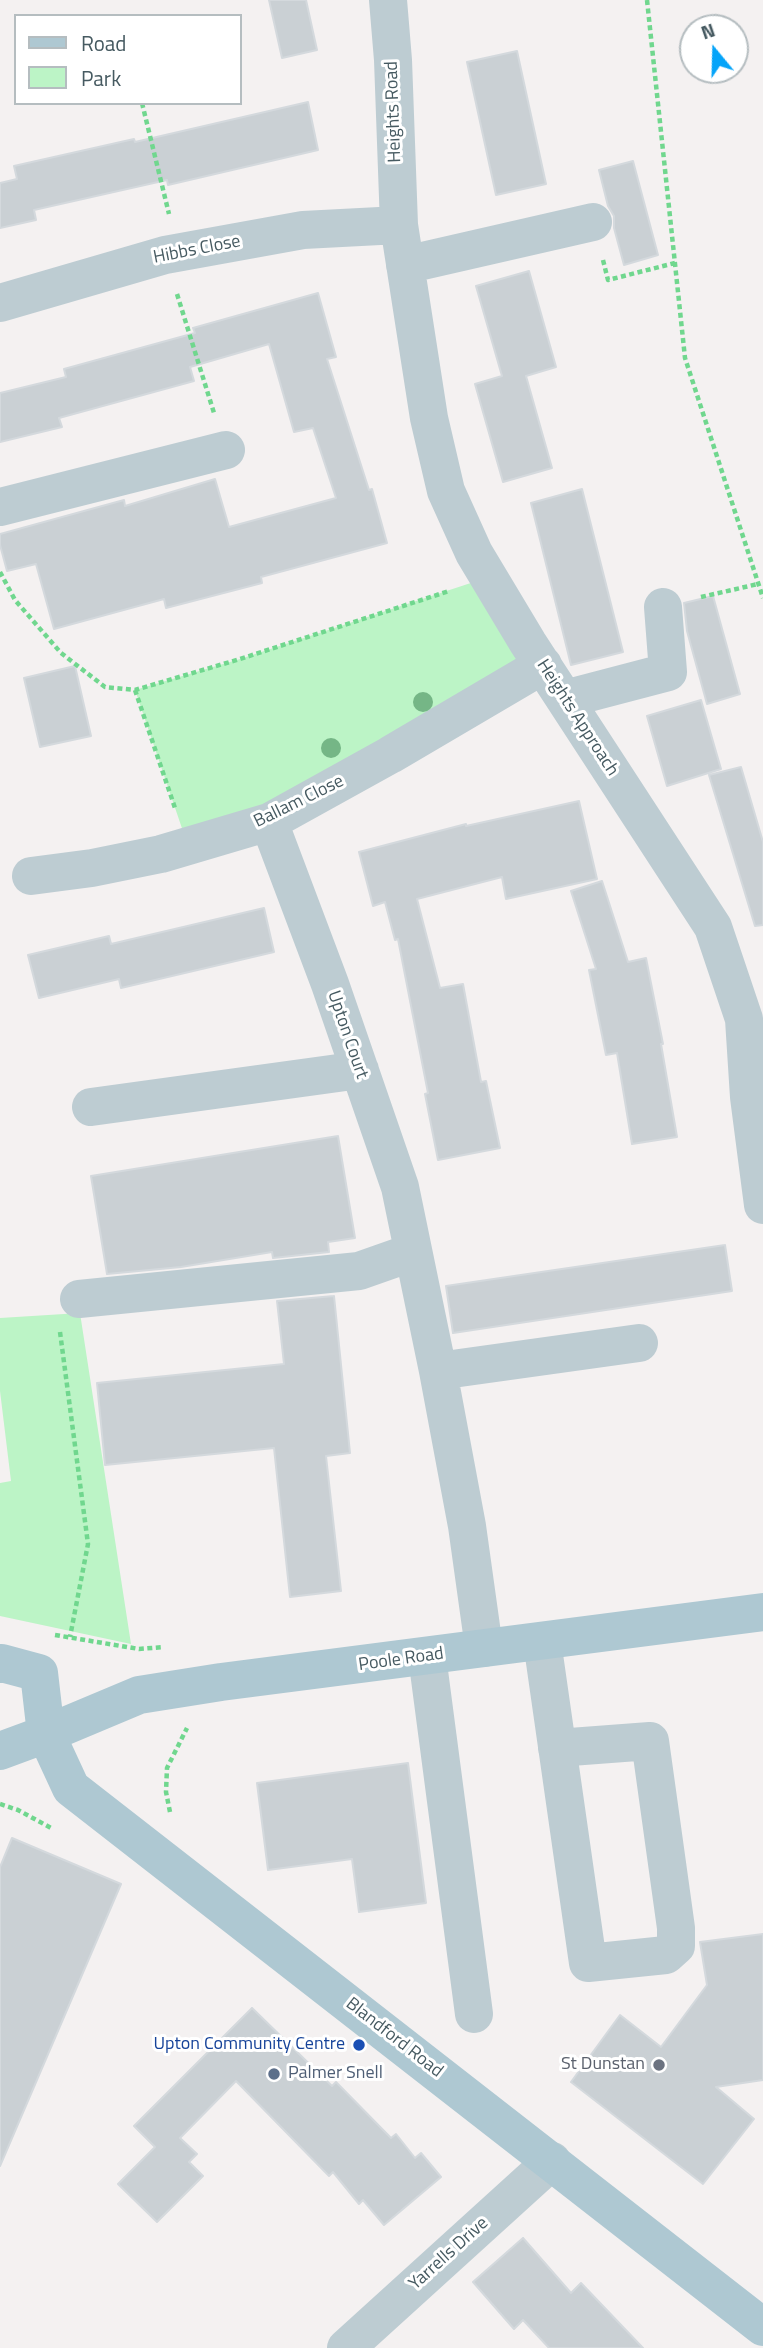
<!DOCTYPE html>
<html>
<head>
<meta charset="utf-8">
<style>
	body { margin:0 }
	#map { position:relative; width:763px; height:2348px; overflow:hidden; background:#f4f1f1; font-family:"Titillium Web",sans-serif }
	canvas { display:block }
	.legend { position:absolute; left:14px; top:14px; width:228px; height:91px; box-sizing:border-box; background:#fff; border:2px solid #b5bdc0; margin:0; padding:9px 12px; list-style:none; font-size:21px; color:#465a61 }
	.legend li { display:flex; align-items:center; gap:14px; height:35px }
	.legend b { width:35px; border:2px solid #b5bdc0 }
	.north { position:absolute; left:679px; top:14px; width:70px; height:70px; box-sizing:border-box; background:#fff; border:2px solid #b5bdc0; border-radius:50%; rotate:341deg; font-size:19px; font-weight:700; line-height:28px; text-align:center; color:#465a61 }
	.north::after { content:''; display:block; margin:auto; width:24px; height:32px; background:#05a4f9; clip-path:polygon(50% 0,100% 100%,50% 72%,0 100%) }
</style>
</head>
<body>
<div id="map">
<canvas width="763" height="2348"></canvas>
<ul class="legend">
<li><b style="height:9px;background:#aec8d2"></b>Road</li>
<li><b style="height:19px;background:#bcf4c6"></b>Park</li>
</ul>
<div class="north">N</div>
</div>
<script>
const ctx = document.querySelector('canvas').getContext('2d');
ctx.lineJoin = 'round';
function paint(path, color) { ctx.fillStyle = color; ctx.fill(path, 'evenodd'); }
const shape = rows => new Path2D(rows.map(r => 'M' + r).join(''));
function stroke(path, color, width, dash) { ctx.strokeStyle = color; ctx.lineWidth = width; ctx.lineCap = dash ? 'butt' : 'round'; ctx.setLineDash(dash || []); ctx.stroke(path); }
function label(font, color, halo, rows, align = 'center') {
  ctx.font = font + ' "Titillium Web",sans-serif'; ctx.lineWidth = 6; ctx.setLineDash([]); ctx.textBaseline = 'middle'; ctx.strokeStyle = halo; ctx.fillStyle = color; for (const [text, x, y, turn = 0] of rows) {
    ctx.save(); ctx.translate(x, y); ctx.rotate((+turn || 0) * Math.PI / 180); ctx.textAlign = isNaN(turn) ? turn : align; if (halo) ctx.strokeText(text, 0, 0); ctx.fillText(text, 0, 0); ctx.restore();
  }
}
paint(shape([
	[489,577,543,665,188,846,135,690,240,659],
	[80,1313,131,1644,0,1616,0,1483,11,1481,0,1391,0,1318]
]), '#bcf4c6');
const building = shape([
	[269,0,306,0,317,50,282,58,269,0],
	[517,51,546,184,496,195,467,62,517,51],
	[308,102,318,150,168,185,167,180,34,210,36,220,0,228,0,183,17,179,14,166,134,139,135,142,308,102],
	[633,161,658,255,624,265,614,228,614,216,608,206,599,170,633,161],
	[529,271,556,367,526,376,552,468,503,482,475,384,502,376,476,286,529,271],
	[318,293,336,357,327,359,369,490,372,489,387,543,261,577,262,583,166,608,164,599,54,629,36,564,7,571,0,545,0,534,124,500,125,506,215,479,229,527,336,498,313,428,294,432,269,344,190,367,194,381,59,418,62,427,0,442,0,393,66,377,64,369,195,333,193,328,318,293],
	[582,489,623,652,571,665,531,503,582,489],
	[713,596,740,694,707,704,687,631,684,603,713,596],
	[75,666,91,736,40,747,24,678,75,666],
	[701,700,721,769,667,786,647,716,701,700],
	[741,767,763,842,763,925,755,926,709,775,741,767],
	[579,801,597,879,506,899,502,877,417,899,440,988,463,984,481,1082,486,1081,500,1148,438,1160,425,1094,428,1093,398,939,395,940,385,902,373,906,359,852,466,824,466,826,579,801],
	[602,881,628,962,646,958,663,1044,661,1044,677,1137,632,1144,617,1053,606,1055,589,970,596,969,571,891,602,881],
	[264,908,274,952,121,988,119,979,39,998,28,955,109,936,111,944,264,908],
	[338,1136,355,1238,328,1242,329,1252,273,1258,272,1252,181,1267,107,1274,91,1176,338,1136],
	[725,1245,732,1291,453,1333,446,1286,725,1245],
	[334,1296,350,1453,326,1456,341,1591,290,1597,274,1448,105,1465,97,1383,284,1364,277,1301,334,1296],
	[408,1763,426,1903,359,1912,352,1859,268,1870,257,1783,408,1763],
	[12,1838,121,1884,0,2166,0,1867,12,1838],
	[763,1934,763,2080,716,2087,754,2119,703,2184,571,2082,620,2015,661,2047,707,1985,700,1942,763,1934],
	[252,2008,332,2086,336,2082,391,2138,396,2134,415,2158,421,2153,441,2177,384,2225,363,2200,359,2204,333,2172,329,2176,236,2081,180,2138,197,2154,189,2162,203,2176,157,2222,118,2184,155,2147,134,2126,252,2008],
	[523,2238,571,2293,581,2283,643,2348,549,2348,523,2320,514,2329,473,2282,523,2238]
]);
paint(building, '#cad0d4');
stroke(building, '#d4d9dd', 2);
stroke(shape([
	[647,0,685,358,763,598],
	[142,103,169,214],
	[603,260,608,280,675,263],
	[177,294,214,413],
	[0,572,15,600,61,653,105,687,135,690,240,659,449,591],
	[701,597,758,584],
	[135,690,175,808],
	[60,1332,88,1544,70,1637],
	[55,1635,139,1649,164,1647],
	[0,1804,18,1810,53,1829],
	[170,1812,166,1792,167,1768,187,1728]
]), '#70d78e', 4.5, [5, 3.5]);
stroke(shape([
	[388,0,393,60,399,225,429,418,446,491,474,553,528,643,713,927,744,1019,749,1097,763,1205],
	[405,265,593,222],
	[0,303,165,255,303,230,399,225],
	[0,507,226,450],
	[565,699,668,672,663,607],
	[269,822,330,984,400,1187,438,1371,467,1526,484,1648],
	[31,876,92,868,161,854,269,822,390,755,543,665],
	[91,1107,360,1070],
	[79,1299,359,1271,413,1252],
	[438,1371,639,1343],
	[542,1641,588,1963,666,1955,676,1946,676,1928,650,1741,557,1748],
	[427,1656,474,2014],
	[346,2348,552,2161]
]), '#bdccd2', 38);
stroke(shape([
	[0,1664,2,1663,39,1673,46,1734,71,1788,763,2327],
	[0,1751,46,1734,139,1695,221,1682,763,1612]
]), '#aec8d2', 38);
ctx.fillStyle = '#75b686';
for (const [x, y] of [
	[423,702],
	[331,748]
]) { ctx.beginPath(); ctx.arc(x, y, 10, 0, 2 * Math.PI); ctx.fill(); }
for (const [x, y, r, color] of [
	[359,2045,7,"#1a4fb4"],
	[659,2065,7,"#6b7280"],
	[274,2074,7,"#5c6f8a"]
]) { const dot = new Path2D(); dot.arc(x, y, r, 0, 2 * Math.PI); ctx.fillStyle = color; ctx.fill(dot); stroke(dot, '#fff', 2.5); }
label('18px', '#465a61', '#fff', [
	["Heights Road",394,112,-92],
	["Hibbs Close",197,250,-11],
	["Heights Approach",577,718,57],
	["Ballam Close",299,802,-26],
	["Upton Court",347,1035,71],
	["Poole Road",401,1660,-8],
	["Blandford Road",394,2038,38],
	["Yarrells Drive",449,2254,-42]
]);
label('18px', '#164399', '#fff', [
	["Upton Community Centre",345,2045]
], 'right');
label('18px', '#5b616d', '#fff', [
	["St Dunstan",645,2065]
], 'right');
label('18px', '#4e5e75', '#fff', [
	["Palmer Snell",288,2074]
], 'left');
</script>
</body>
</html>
